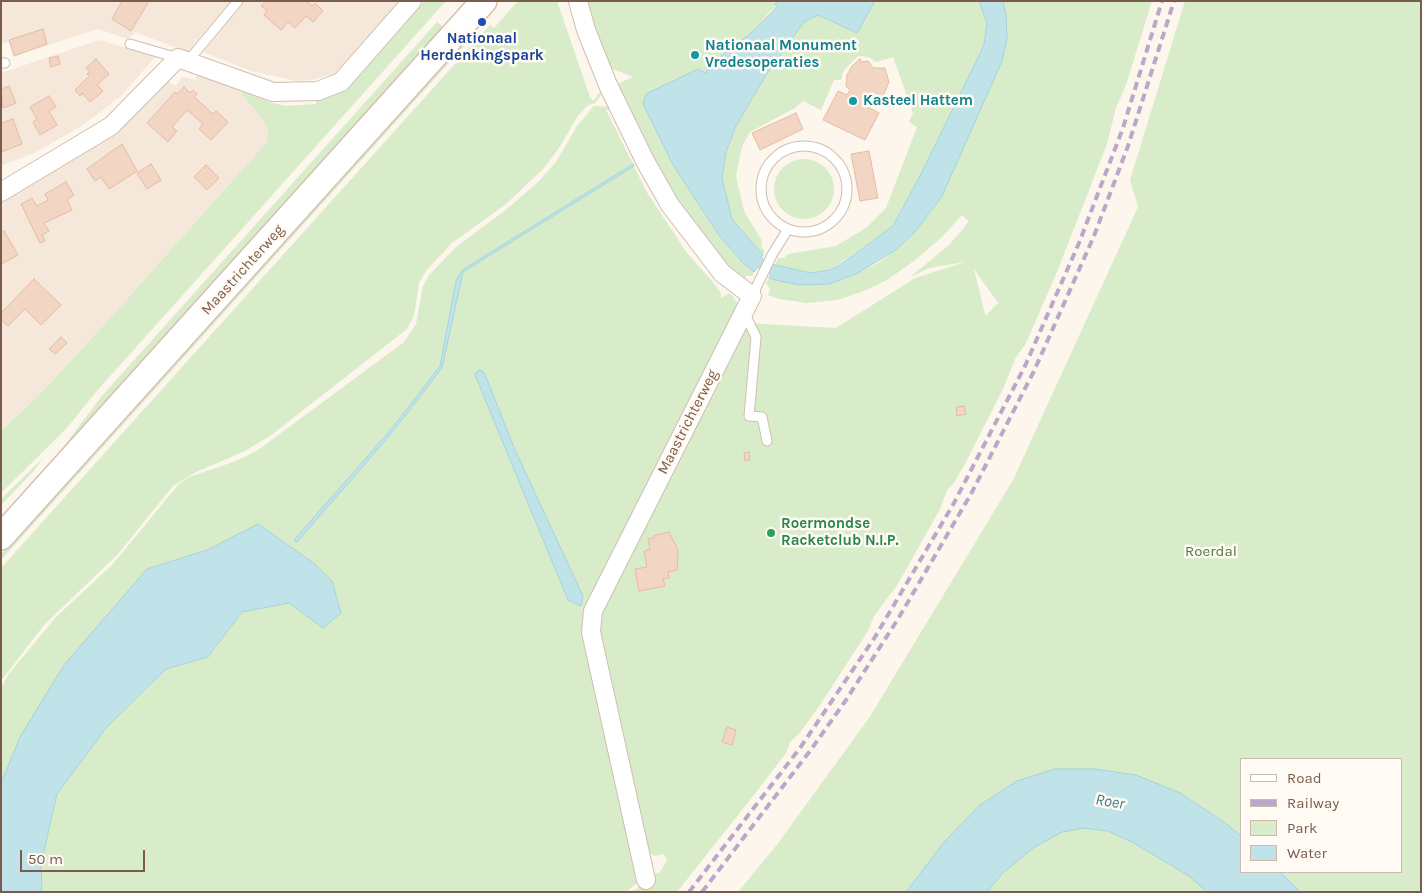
<!DOCTYPE html>
<html>
<head>
<meta charset="utf-8">
<style>
	body { margin:0 }
	#map { position:relative; width:1422px; height:893px; overflow:hidden; background:#fdf6ec; font-family:Karla,sans-serif }
	canvas { display:block }
	.frame { position:absolute; inset:0; border:2px solid #7a5c4d; pointer-events:none }
	.legend { position:absolute; left:1240px; top:758px; width:162px; height:115px; box-sizing:border-box; background:#fffaf3; border:1px solid #cabbb1; margin:0; padding:6px 9px; list-style:none; font-size:15px; color:#7a5c4d }
	.legend li { display:flex; align-items:center; gap:10px; height:25px }
	.legend b { width:25px; border:1px solid #cabbb1 }
	.scale { position:absolute; left:20px; top:850px; width:125px; height:22px; box-sizing:border-box; border:2px solid #7a5c4d; border-top:0; padding-left:6px; font-size:15px; line-height:18px; white-space:nowrap; color:#7a5c4d; -webkit-text-stroke:4px #fffaf3; paint-order:stroke }
</style>
</head>
<body>
<div id="map">
<canvas width="1422" height="893"></canvas>
<div class="frame"></div>
<ul class="legend">
<li><b style="height:6px;background:#fff"></b>Road</li>
<li><b style="height:6px;background:#b9a8c9"></b>Railway</li>
<li><b style="height:14px;background:#d8ecc9"></b>Park</li>
<li><b style="height:14px;background:#bfe3e8"></b>Water</li>
</ul>
<div class="scale">50 m</div>
</div>
<script>
const ctx = document.querySelector('canvas').getContext('2d');
ctx.lineJoin = 'round';
function paint(path, color) { ctx.fillStyle = color; ctx.fill(path, 'evenodd'); }
const shape = rows => new Path2D(rows.map(r => 'M' + r).join(''));
function stroke(path, color, width, dash) { ctx.strokeStyle = color; ctx.lineWidth = width; ctx.lineCap = dash ? 'butt' : 'round'; ctx.setLineDash(dash || []); ctx.stroke(path); }
function label(font, color, halo, rows, align = 'center') {
  ctx.font = font + ' Karla,sans-serif'; ctx.lineWidth = 5; ctx.setLineDash([]); ctx.textBaseline = 'middle'; ctx.strokeStyle = halo; ctx.fillStyle = color; for (const [text, x, y, turn = 0] of rows) {
    ctx.save(); ctx.translate(x, y); ctx.rotate((+turn || 0) * Math.PI / 180); ctx.textAlign = isNaN(turn) ? turn : align; if (halo) ctx.strokeText(text, 0, 0); ctx.fillText(text, 0, 0); ctx.restore();
  }
}
paint(shape([
	[1,1,231,1,187,52,135,32,128,39,98,29,14,56,9,41,1,44],
	[245,1,399,1,337,73,312,80,296,81,251,71,203,52],
	[99,40,156,56,121,96,80,127,34,153,1,166,1,73],
	[198,72,248,91,248,93,241,94,264,121,268,131,266,143,103,326,40,394,1,431,1,202,102,142,124,124,167,80,175,86,182,77,195,80]
]), '#f5e8da');
paint(shape([
	[424,1,446,1,96,392,66,429,1,493,1,431,40,394,103,326,266,143,268,131,264,121,241,94,245,92,269,102,286,106,316,104,316,99,341,92,355,81],
	[518,1,557,1,590,97,593,101,604,87,605,90,595,103,587,106,577,117,559,148,544,168,506,204,452,243,426,271,419,283,414,316,407,329,270,436,243,452,196,472,173,486,118,554,44,625,1,681,1,568,490,25,494,28],
	[584,1,780,1,750,34,707,65,707,74,697,69,643,104,672,163,713,227,735,255,754,272,753,276,747,276,740,281,709,249,654,164,617,84,633,77,608,67],
	[875,1,979,1,987,23,984,44,921,174,893,226,830,270,811,273,775,265,778,258,784,258,788,254,836,246,866,228,886,208,917,127,909,122,913,113,893,57,876,62,869,57,858,56,844,70,841,80,834,80,821,110,803,101,795,108,750,132,742,147,736,176,744,211,762,241,761,247,765,251,763,255,732,219,722,178,726,152,736,126,766,75,804,22,818,15,857,33],
	[1003,1,1152,1,1126,85,1116,108,1107,144,1057,272,1026,343,1015,359,1003,389,965,464,954,483,947,490,940,509,898,584,874,616,868,631,820,705,799,734,790,742,786,753,757,791,677,892,629,892,638,888,650,875,660,872,667,860,663,854,655,856,648,853,599,637,600,617,608,596,610,597,610,588,746,323,836,328,915,278,965,262,929,268,909,278,949,245,963,229,969,221,962,215,941,238,914,261,887,280,864,291,838,300,806,303,779,299,768,295,770,289,766,283,769,278,806,285,845,279,878,263,896,250,916,231,942,196,1001,61,1007,30],
	[974,269,998,303,986,315,985,314],
	[1185,1,1421,1,1421,892,738,892,776,846,869,718,1013,480,1138,207,1130,180],
	[1241,759,1401,759,1401,872,1241,872],
	[437,22,446,29,55,458,101,397],
	[460,43,465,45,1,560,1,554],
	[594,106,613,107,614,110,606,110,633,164,462,270,456,281,440,366,389,432,296,541,392,434,442,368,463,272,634,166,646,191,687,253,713,282,721,293,721,298,730,293,738,304,738,311,590,614,638,882,626,892,42,892,41,864,57,794,106,728,166,669,208,657,242,612,289,603,323,628,341,613,332,581,315,564,258,524,207,550,147,569,20,737,1,783,1,688,8,675,56,617,112,565,178,485,189,477,236,461,258,450,404,342,416,324,423,286,429,275,456,247,507,209,538,182,556,162,577,126],
	[484,372,515,450,583,596,581,605,568,600,541,535,475,375],
	'774 189a30 30 0 1 1 60 0a30 30 0 1 1-60 0Z',
	[43,458,33,472,1,505,1,499]
]), '#d8ecc9');
const water = shape([
	[780,1,875,1,857,33,818,15,804,22,766,75,736,126,726,152,722,178,732,219,763,255,761,258,775,265,811,273,830,270,838,266,893,226,921,174,984,45,987,23,979,1,1003,1,1006,15,1007,38,1002,61,942,196,916,231,896,250,856,274,829,284,800,285,784,282,769,278,771,273,758,267,754,272,741,261,718,234,690,191,672,163,643,104,646,94,698,69,707,74,707,66,750,34,771,13,777,6,775,4,780,1],
	[633,164,634,166,463,272,442,368,392,433,297,542,294,540,389,432,440,366,456,281,462,270,633,164],
	[479,370,484,372,515,450,583,596,581,606,568,600,475,375,479,370],
	[258,524,315,564,332,581,341,613,323,628,289,603,242,612,208,657,166,669,106,728,57,794,41,864,42,892,1,892,1,783,20,737,64,665,147,569,207,550,258,524],
	[1055,769,1095,769,1136,775,1180,793,1224,822,1241,836,1241,872,1280,872,1300,892,1207,892,1189,876,1134,843,1108,831,1084,828,1062,832,1033,848,1003,873,987,892,906,892,945,841,980,805,1017,781,1055,769]
]);
paint(water, '#bfe3e8');
stroke(water, '#a5d3da', 1);
const building = shape([
	[122,1,149,1,131,31,112,19,122,1],
	[266,1,307,1,312,6,315,3,323,11,313,22,306,16,295,28,288,22,281,30,264,15,267,11,261,6,266,1],
	[43,29,47,44,14,56,9,40,43,29],
	[58,56,60,64,51,67,49,58,58,56],
	[96,59,109,74,97,85,103,91,90,102,82,93,80,96,75,90,89,76,87,74,90,72,86,68,96,59],
	[860,59,861,62,868,61,873,68,885,68,889,82,883,96,868,103,866,106,879,113,865,140,823,120,838,91,847,95,850,90,846,86,847,75,852,66,860,59],
	[9,86,16,103,3,108,1,89,9,86],
	[184,87,190,93,193,90,197,94,194,97,213,114,216,111,228,122,211,140,199,129,203,124,187,110,172,127,177,131,168,142,147,123,175,92,177,94,184,87],
	[49,96,56,107,49,111,57,125,40,135,33,122,37,119,30,107,49,96],
	[796,113,803,129,760,150,752,133,796,113],
	[13,119,22,144,1,152,1,123,13,119],
	[122,144,137,171,109,189,101,177,95,181,87,169,122,144],
	[869,151,878,198,860,201,851,154,869,151],
	[151,164,161,180,147,189,137,173,151,164],
	[206,165,219,178,207,190,194,177,206,165],
	[66,182,74,195,67,200,72,210,44,223,49,231,42,235,45,241,40,243,21,204,32,198,37,206,48,200,45,194,66,182],
	[4,231,18,255,1,264,1,233,4,231],
	[34,279,61,305,41,325,25,309,8,326,1,320,1,313,34,279],
	[61,337,67,343,55,354,49,349,61,337],
	[964,406,966,414,957,416,956,407,964,406],
	[749,452,750,460,745,461,744,453,749,452],
	[669,532,678,550,677,570,668,572,669,578,663,579,665,586,639,591,635,569,647,567,644,551,650,549,648,539,654,538,653,536,669,532],
	[727,727,736,730,732,745,722,742,727,727]
]);
paint(building, '#f3d5c3');
stroke(building, '#e6bba3', 1);
const lane = shape([
	[130,44,178,58],
	[188,61,238,1],
	[1,63,5,63],
	'761 189a43 43 0 1 1 86 0a43 43 0 1 1-86 0Z',
	[752,296,772,255,788,229],
	[744,312,756,337,749,416,762,417,767,441]
]);
const street = shape([
	[578,1,586,30,608,85,645,161,670,205,722,273,752,296,593,611,591,632,646,880],
	[1,192,111,126,178,58,273,92,318,91,341,82,412,1]
]);
const secondary = shape([
	[1,537,484,1]
]);
stroke(lane, '#d1beb0', 11);
stroke(street, '#d1beb0', 20);
stroke(secondary, '#d6c0b0', 28);
stroke(lane, '#fff', 9);
stroke(street, '#fff', 18);
stroke(secondary, '#fff', 25);
stroke(shape([
	[689,892,800,748,875,637,954,503,1025,366,1079,243,1123,128,1162,1],
	[702,892,810,751,846,700,898,619,971,494,1034,371,1094,236,1128,146,1174,1]
]), '#b9a8c9', 4, [8, 5]);
for (const [x, y, r, color] of [
	[482,22,5,"#1a4fb4"],
	[695,55,5,"#0f9aa8"],
	[853,101,5,"#0f9aa8"],
	[771,533,5,"#2e9e5b"]
]) { const dot = new Path2D(); dot.arc(x, y, r, 0, 2 * Math.PI); ctx.fillStyle = color; ctx.fill(dot); stroke(dot, '#fffaf3', 2); }
label('bold 15px', '#164399', '#fffaf3', [
	["Nationaal",482,39],
	["Herdenkingspark",482,56]
]);
label('bold 15px', '#0d838f', '#fffaf3', [
	["Nationaal Monument",705,46],
	["Vredesoperaties",705,63],
	["Kasteel Hattem",863,101]
], 'left');
label('15px', '#7a5c4d', '#fffaf3', [
	["Maastrichterweg",243,270,-48],
	["Maastrichterweg",688,422,-63]
]);
label('bold 15px', '#27864d', '#fffaf3', [
	["Roermondse",781,524],
	["Racketclub N.I.P.",781,541]
], 'left');
label('15px', '#537a41', '#fffaf3', [
	["Roerdal",1211,552]
]);
label('italic 16px', '#437c86', '#fffaf3', [
	["Roer",1110,802,10]
]);
</script>
</body>
</html>
